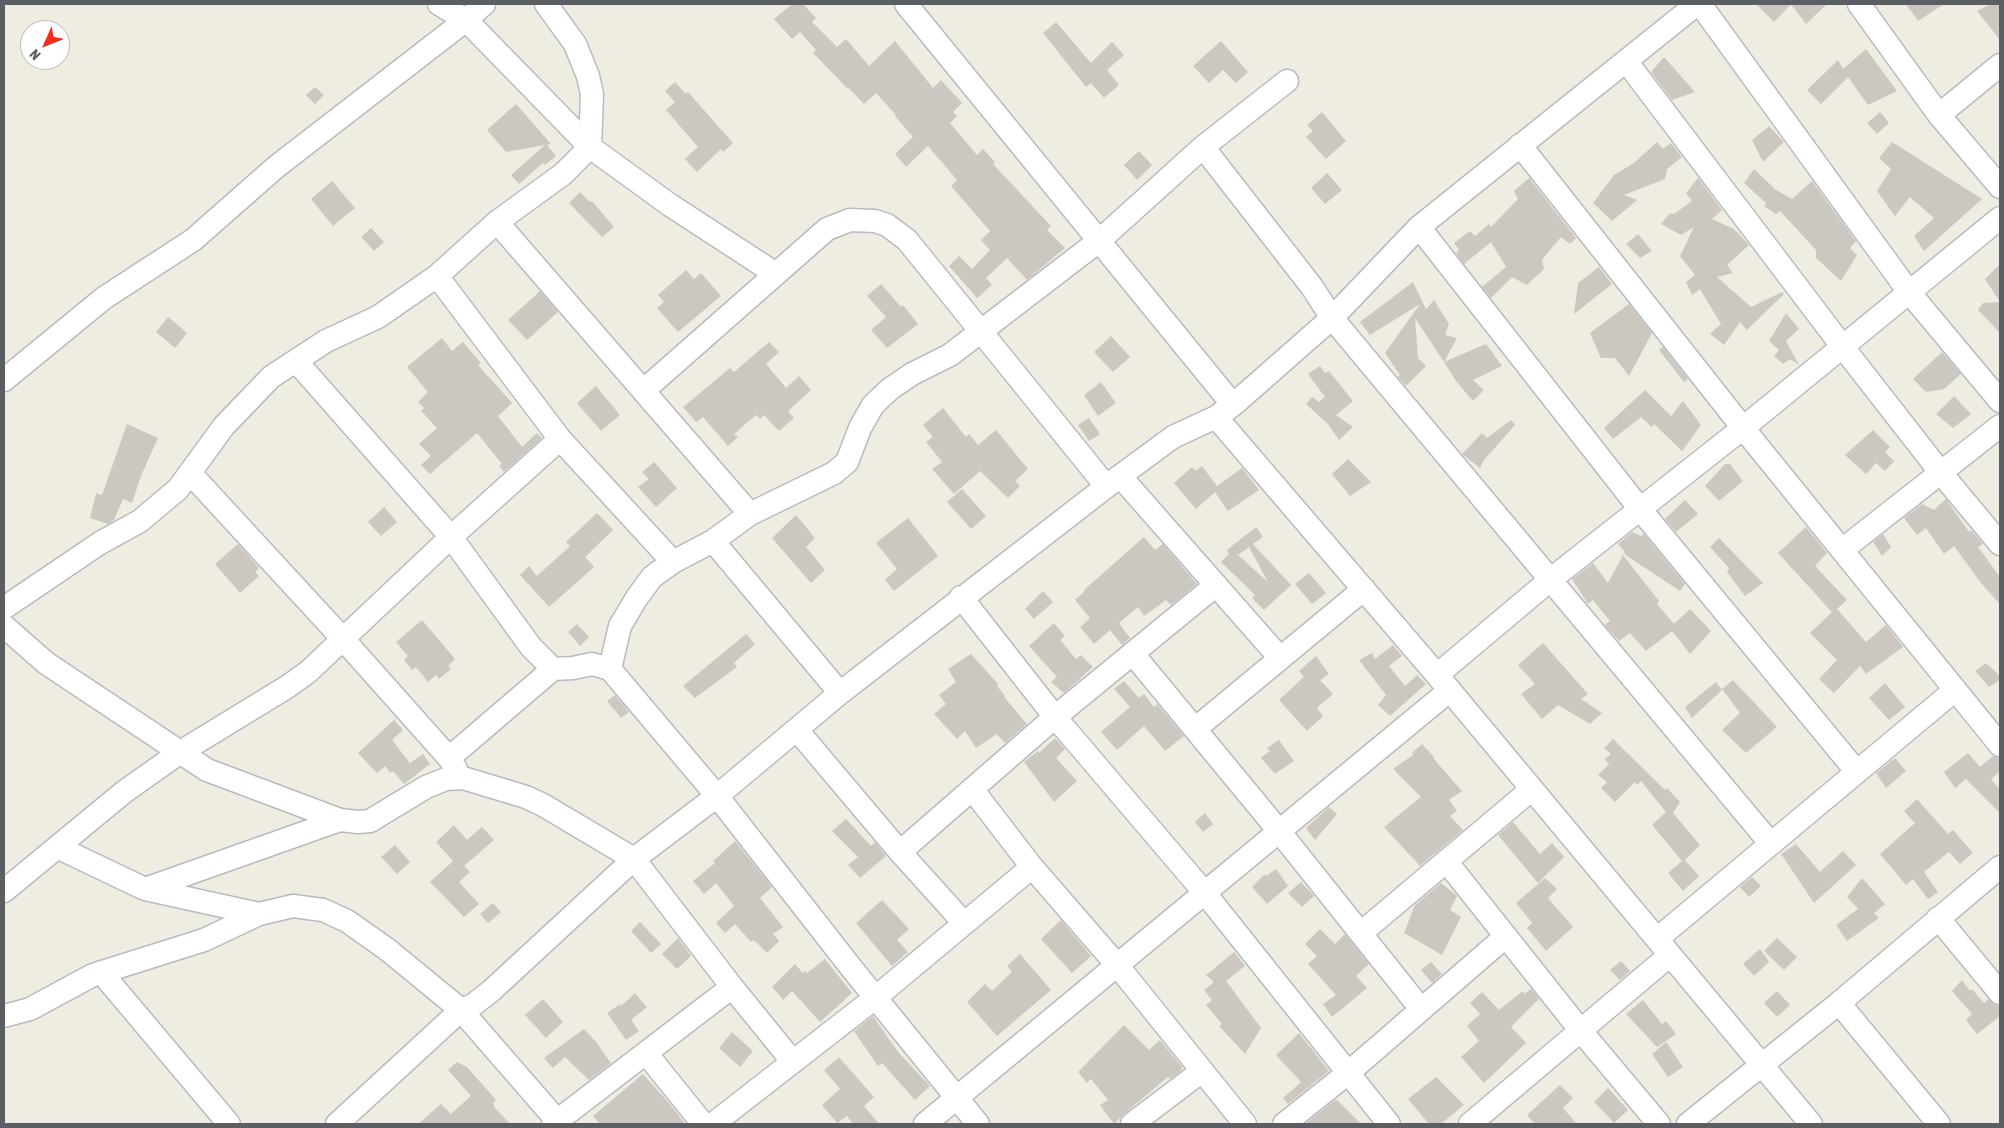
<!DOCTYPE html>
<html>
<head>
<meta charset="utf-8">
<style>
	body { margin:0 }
	#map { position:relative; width:2004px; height:1128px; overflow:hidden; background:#efece2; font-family:"Asap Condensed",sans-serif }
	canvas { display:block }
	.frame { position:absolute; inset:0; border:5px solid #5a5f64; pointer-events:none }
	.north { position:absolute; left:20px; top:20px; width:50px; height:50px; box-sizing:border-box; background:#fff; border:1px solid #bdbfc1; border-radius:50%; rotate:226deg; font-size:14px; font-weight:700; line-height:20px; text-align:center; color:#5a5f64 }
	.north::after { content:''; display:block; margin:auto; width:18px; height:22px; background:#f72c1f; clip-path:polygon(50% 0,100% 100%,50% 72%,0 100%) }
</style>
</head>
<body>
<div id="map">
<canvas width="2004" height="1128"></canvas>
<div class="frame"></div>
<div class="north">N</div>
</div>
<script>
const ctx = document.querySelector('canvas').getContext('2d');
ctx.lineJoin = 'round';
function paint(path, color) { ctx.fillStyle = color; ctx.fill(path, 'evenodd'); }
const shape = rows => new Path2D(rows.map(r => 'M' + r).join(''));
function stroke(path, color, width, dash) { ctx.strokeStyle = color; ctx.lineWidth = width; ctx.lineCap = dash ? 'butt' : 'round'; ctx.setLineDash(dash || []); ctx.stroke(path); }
paint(shape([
	[792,4,803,4,816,18,812,22,837,47,846,39,869,66,895,41,933,88,941,80,962,103,953,112,957,116,950,123,977,155,983,149,995,162,993,164,1051,226,1047,230,1065,248,1027,280,1007,258,986,278,992,285,977,298,949,266,959,256,972,269,990,250,981,240,990,231,951,186,957,180,928,146,906,167,895,154,913,137,895,116,896,115,876,93,864,104,849,88,848,89,813,53,816,50,800,32,792,39,774,19],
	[1756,4,1827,4,1806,24,1791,4,1774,22],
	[1906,4,1944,4,1918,21],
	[1991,4,2000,4,2000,40,1977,11],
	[1056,22,1091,63,1112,42,1124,55,1107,70,1119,85,1104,98,1091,83,1086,87,1043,33],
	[1221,41,1248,72,1236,83,1223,70,1209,83,1193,66],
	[1866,49,1897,91,1868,105,1848,77,1821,104,1807,90,1838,60,1843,69],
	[1664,57,1695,92,1672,100,1651,72],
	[675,82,686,94,688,92,733,143,723,152,721,149,697,172,685,159,698,147,666,110,675,102,665,91],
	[315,87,324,95,315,104,306,95],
	[516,104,551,144,547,145,556,156,545,165,543,163,519,184,511,175,545,145,506,152,487,130],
	[1322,112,1346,141,1326,159,1306,137,1313,131,1307,125],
	[1880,112,1889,123,1877,134,1867,123],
	[1769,126,1784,142,1763,162,1752,140],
	[1657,142,1663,149,1671,143,1682,157,1667,169,1665,179,1624,195,1637,200,1612,221,1593,203,1614,175,1634,163],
	[1892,142,1982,199,1924,251,1914,236,1934,218,1910,197,1895,216,1877,191,1891,169,1879,158],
	[1139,151,1152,165,1137,180,1124,165],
	[1754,169,1776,190,1792,199,1812,181,1856,241,1850,248,1857,255,1841,281,1816,258,1816,250,1780,211,1776,214,1764,206,1767,204,1744,183],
	[1327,173,1342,190,1325,204,1311,188],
	[1529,178,1576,238,1570,244,1561,237,1542,260,1544,269,1527,285,1512,277,1491,298,1482,287,1506,267,1491,242,1464,264,1456,253,1459,250,1454,243,1470,231,1475,236,1489,224,1491,227,1518,199,1514,191],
	[1698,178,1722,210,1712,219,1734,229,1749,245,1727,265,1733,273,1717,277,1751,307,1782,292,1784,294,1747,330,1740,322,1724,345,1710,334,1721,324,1700,289,1692,295,1686,282,1695,275,1680,256,1694,227,1681,235,1661,224,1670,213,1674,214,1692,201,1686,193],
	[332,181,355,208,333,226,311,199],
	[580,192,590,202,592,201,614,227,602,237,569,203],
	[371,228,384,242,374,251,361,237],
	[1638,234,1652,251,1640,258,1626,244],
	[2000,264,2000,333,1978,310,1983,303,2000,302,1985,279],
	[1599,267,1612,284,1574,314,1578,283],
	[686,270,694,279,701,273,721,296,678,332,657,308,664,302,658,295],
	[1413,282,1426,309,1434,300,1449,324,1445,335,1457,338,1444,362,1415,318,1418,358,1426,366,1406,386,1398,377,1400,375,1385,353,1420,304,1370,335,1360,322],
	[881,284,901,307,903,305,918,324,887,348,871,330,886,317,867,296],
	[540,291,558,312,527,340,508,320],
	[1629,304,1652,333,1629,376,1615,358,1601,358,1590,333],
	[1786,313,1799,329,1786,341,1799,365,1790,359,1783,364,1774,356,1779,350,1769,341],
	[168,317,187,333,175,348,156,332],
	[1111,336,1130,357,1113,372,1094,352],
	[442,338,452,351,463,342,481,363,478,365,512,403,498,416,522,447,537,433,542,438,504,472,499,466,502,464,477,433,430,474,421,465,431,456,419,444,437,428,421,411,424,408,418,402,428,392,407,367],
	[769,342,779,352,766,364,786,388,799,376,811,390,788,411,794,418,779,431,764,415,760,419,756,415,734,434,738,437,728,446,703,417,696,422,683,407,730,368,734,372],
	[1486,344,1502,366,1473,380,1484,390,1473,401,1456,381,1444,362],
	[1663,347,1688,379,1684,382,1659,350],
	[1942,352,1961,374,1944,389,1926,392,1913,379],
	[1320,366,1325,373,1329,371,1353,401,1336,415,1353,427,1339,440,1328,424,1306,404,1312,397,1319,402,1325,397,1308,374],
	[1101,382,1116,403,1098,416,1084,395],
	[596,386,620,415,601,431,577,403],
	[1645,390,1671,416,1683,401,1701,425,1682,451,1654,424,1652,427,1641,417,1613,439,1604,428],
	[1954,396,1971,414,1953,428,1936,414],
	[943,408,966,437,969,434,978,445,996,430,1028,469,1015,481,1020,486,1008,498,980,471,954,494,932,469,942,462,926,442,933,437,923,425],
	[1089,418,1100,434,1089,441,1078,425],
	[1511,420,1515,425,1484,460,1480,468,1462,454,1482,433,1487,438],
	[127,424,158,438,141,476,132,503,123,499,114,520,108,524,90,518,96,493,102,495],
	[1873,430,1890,447,1885,452,1894,461,1885,471,1876,463,1866,474,1845,455],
	[1348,459,1371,482,1350,496,1332,474],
	[654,462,677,488,656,507,638,487,649,479,642,472],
	[1725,464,1730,464,1743,481,1719,501,1705,486],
	[1202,466,1217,486,1242,468,1259,490,1228,511,1215,492,1196,509,1174,483,1192,467,1196,471],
	[962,489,986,516,971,529,947,502],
	[1946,499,1969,532,1971,530,1983,544,1978,547,2000,577,2000,604,1981,583,1954,546,1944,554,1926,528,1917,535,1904,518,1922,504,1934,510],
	[1685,500,1698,514,1676,532,1665,519],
	[384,507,397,522,381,536,368,522],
	[597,513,613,530,585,557,594,567,549,607,520,575,529,566,537,576,570,546,566,542],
	[796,515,815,538,806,547,825,570,811,583,772,538],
	[908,518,938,556,894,591,885,580,897,569,876,543],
	[1256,527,1263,537,1253,544,1291,585,1264,610,1252,598,1255,595,1221,562,1229,554,1227,550],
	[1249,547,1268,582,1238,555],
	[1806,527,1827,553,1815,566,1847,600,1837,609,1866,642,1886,625,1903,647,1866,674,1860,666,1834,693,1819,679,1837,660,1810,633,1832,612,1778,553],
	[1632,532,1641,536,1644,534,1685,584,1680,591,1624,554,1625,552,1618,544],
	[1883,534,1891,547,1882,556,1873,542],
	[1144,537,1155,550,1163,544,1197,584,1171,605,1166,600,1144,616,1138,607,1119,623,1130,638,1122,645,1110,630,1094,644,1080,627,1090,618,1075,600,1085,591,1084,590],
	[1719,538,1763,583,1745,596,1727,572,1729,568,1710,547],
	[238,544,259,568,255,572,259,576,240,593,215,564],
	[1623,555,1659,601,1657,604,1674,624,1690,609,1711,631,1690,654,1672,631,1646,651,1630,633,1619,641,1605,625,1610,621,1593,600,1588,604,1572,579,1593,563,1608,583],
	[1309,573,1326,593,1312,604,1295,584],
	[1043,591,1053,602,1034,619,1025,609],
	[422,620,455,659,448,666,451,669,439,679,436,675,428,682,416,667,412,670,404,660,408,656,396,642],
	[1054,623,1065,636,1060,640,1076,659,1081,655,1093,667,1064,693,1051,682,1057,677,1029,646],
	[577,624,589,637,580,646,568,632],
	[746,634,755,644,734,663,737,667,695,698,683,686],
	[1543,643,1588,694,1581,699,1602,713,1590,724,1558,705,1542,719,1521,694,1535,684,1518,665],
	[1393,645,1402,656,1389,666,1405,686,1417,675,1426,684,1390,716,1378,705,1386,695,1359,660,1372,653,1375,659],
	[971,654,998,684,997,686,1005,696,1004,697,1027,724,1005,743,997,734,976,748,965,731,957,739,934,714,946,704,939,695,956,682,948,669],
	[1316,656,1329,674,1320,680,1333,694,1317,708,1323,716,1307,731,1279,700,1304,677,1299,671],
	[1986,663,2000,676,2000,680,1989,687,1975,671],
	[1733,680,1777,727,1746,753,1722,730,1740,713,1722,689],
	[1124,681,1139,698,1144,694,1154,707,1157,704,1184,736,1165,751,1144,726,1117,750,1101,732,1130,707,1114,689],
	[1716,682,1722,690,1692,718,1685,707],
	[1885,683,1905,707,1889,720,1869,698],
	[615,695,629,712,621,718,607,701],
	[394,720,403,730,392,740,410,763,423,754,430,764,404,784,393,771,390,773,385,766,377,773,358,753],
	[1055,738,1065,749,1056,758,1077,781,1054,802,1024,762,1038,751,1039,753],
	[1613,739,1665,790,1667,788,1680,802,1673,813,1700,845,1685,860,1699,876,1683,891,1668,873,1682,861,1652,825,1666,812,1641,781,1637,785,1635,782,1615,802,1601,788,1607,782,1598,775,1609,764,1605,759,1611,754,1604,748],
	[1279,740,1294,761,1275,774,1261,758,1270,751,1267,748],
	[1422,744,1434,757,1433,758,1462,791,1449,800,1457,811,1450,816,1463,830,1420,866,1384,827,1421,797,1393,769,1413,755,1412,753],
	[1968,753,1980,767,1993,756,2000,758,2000,771,1991,779,2000,790,2000,813,1966,779,1955,788,1944,772],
	[1895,758,1906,771,1886,788,1876,773],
	[1917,799,1948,834,1953,830,1973,853,1960,864,1949,852,1924,872,1938,892,1928,899,1913,879,1906,885,1880,854,1915,823,1904,811],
	[1329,807,1337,814,1315,840,1306,828],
	[1205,813,1213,824,1203,832,1195,822],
	[846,819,871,846,875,842,886,856,860,878,848,865,858,857,832,831],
	[1513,822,1540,854,1552,843,1564,857,1538,883,1498,835],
	[454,825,467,840,482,827,494,840,464,866,470,872,459,882,479,904,464,917,430,882,453,861,436,842],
	[735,841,772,887,760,898,783,927,773,934,779,941,767,953,754,940,751,942,735,924,725,933,716,923,734,906,716,883,704,894,693,881,715,863,713,861],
	[1796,844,1820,872,1843,851,1856,865,1814,903,1781,854],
	[395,845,410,862,397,874,381,857],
	[1276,869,1288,886,1267,904,1252,887,1265,874,1266,876],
	[1752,877,1761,886,1749,897,1740,887],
	[1545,878,1557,889,1548,898,1573,927,1546,951,1527,928,1532,923,1516,903],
	[1862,878,1885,904,1874,913,1879,918,1847,941,1836,925,1858,909,1847,897],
	[1301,882,1314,896,1302,907,1288,893],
	[1441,883,1457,896,1450,910,1461,917,1442,955,1404,933,1415,905],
	[882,900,909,929,897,940,908,952,892,966,856,923],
	[493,903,501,912,488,923,480,914],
	[1061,920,1091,956,1072,973,1041,939],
	[640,922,661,944,651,953,631,931],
	[1320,929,1335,944,1345,934,1369,964,1356,976,1367,988,1332,1017,1323,1004,1336,995,1308,964,1317,956,1305,944],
	[678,938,691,956,677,969,662,954],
	[1777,938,1797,957,1784,970,1764,951],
	[1760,949,1769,962,1754,976,1743,964],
	[1234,952,1245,966,1226,981,1261,1028,1245,1054,1219,1026,1222,1024,1206,1005,1212,1000,1204,990,1214,982,1206,975],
	[1020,954,1051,990,997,1036,967,1002,985,984,992,991,1012,972,1007,966],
	[825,959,852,993,820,1022,792,991,783,1000,772,987,795,964,803,973,805,971,807,973],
	[1621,961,1630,971,1620,980,1610,970],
	[1431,962,1442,974,1432,983,1421,970],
	[1962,980,1970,991,1972,989,1984,1003,1988,999,1995,1005,2000,1006,2000,1016,1977,1034,1966,1020,1972,1014,1952,991],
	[1531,989,1539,999,1511,1027,1526,1043,1484,1083,1461,1057,1479,1041,1467,1026,1480,1014,1470,1003,1482,992,1499,1010,1523,991,1524,994],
	[1777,991,1790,1005,1777,1017,1764,1003],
	[635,993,647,1007,631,1020,639,1031,626,1040,607,1013,620,1004,621,1006],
	[543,999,563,1022,546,1038,525,1015],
	[1643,1000,1662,1024,1666,1021,1676,1034,1657,1047,1626,1014],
	[873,1016,898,1052,930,1086,915,1100,882,1063,878,1066,854,1031],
	[1124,1025,1149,1050,1160,1040,1182,1067,1181,1071,1170,1079,1168,1077,1124,1114,1114,1124,1100,1105,1108,1100,1091,1079,1087,1083,1078,1072],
	[584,1029,596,1042,611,1063,589,1080,565,1057,553,1068,544,1058],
	[732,1032,753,1051,740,1067,719,1048],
	[1299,1033,1329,1071,1288,1104,1283,1098,1301,1082,1276,1055],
	[1666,1042,1683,1067,1668,1077,1652,1054],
	[839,1057,874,1097,864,1106,879,1124,853,1124,847,1116,837,1123,822,1105,840,1089,824,1070],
	[457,1062,467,1067,496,1100,493,1103,495,1108,510,1124,418,1124,441,1104,451,1114,471,1096,448,1070],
	[643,1074,669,1103,685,1124,600,1124,593,1116],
	[1436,1077,1464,1105,1441,1124,1429,1124,1408,1099],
	[1560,1085,1573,1098,1563,1108,1577,1124,1535,1124,1527,1115],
	[1608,1088,1628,1110,1614,1123,1594,1102],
	[1336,1099,1361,1124,1305,1124]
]), '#ccc8c1');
const minor = shape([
	[439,4,466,20,590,147,670,205,776,274],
	[906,4,1233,405],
	[1700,4,1909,292,2000,401],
	[1859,4,1939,115,2000,187],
	[1626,61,1842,346,1941,473,2000,544],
	[1939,115,2000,65],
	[1520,145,1743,428,2000,745],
	[1203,147,1312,287,1332,318,1771,844],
	[497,222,750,514],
	[1419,227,1640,509,1857,772],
	[437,276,560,439,673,562],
	[296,361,451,537,531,647,553,669],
	[4,380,104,298,193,240,276,167,466,20,484,4],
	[643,391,827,229,850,220,875,221,887,225,907,240,1106,486],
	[1216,417,1437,675,1811,1124],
	[190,473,343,639,449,758,456,769],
	[1120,476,1280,658],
	[713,541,840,693],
	[1842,550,2000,426],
	[961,597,1055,717,1204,892,1389,1124],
	[4,608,100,543,140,521,178,489,224,426,271,377,326,341,378,317,437,276,497,222,563,174,590,147,592,94,588,76,575,44,546,4],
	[4,626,46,663,207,770,340,820,358,822,370,821,426,787,446,779,463,778,526,797,543,805,634,859,732,987,793,1062],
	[1133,654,1279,831,1421,1009],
	[610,669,620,626,636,599,652,577,673,562,713,541,750,514,834,473,847,462,860,428,873,405,890,389,912,374,950,355,1100,240,1203,147,1287,81],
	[1437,675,1550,580,1743,428,2000,218],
	[1195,729,1364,589],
	[797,730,900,852,964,923],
	[449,758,553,669,573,668,592,664,610,669,717,796,853,970,978,1124],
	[972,789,1032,867,1117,965,1245,1124],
	[57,847,145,889,259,914],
	[900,852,1055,717,1216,585],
	[1446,861,1581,1031,1659,1124],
	[145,889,340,820],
	[4,891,124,792,179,753,287,687,308,672,451,537,560,439],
	[1938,918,2000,993],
	[1361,933,1532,789],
	[1657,939,1955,690],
	[101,972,229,1124],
	[1839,1003,1939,1124],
	[4,1016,30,1009,93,975,204,940,259,914,293,906,323,910,347,921,388,950,461,1010,473,1005,491,991,634,859,717,796,840,693,1120,476,1173,437,1216,417,1233,405,1332,318,1419,227,1697,4],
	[646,1053,703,1124],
	[337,1124,461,1010,560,1124],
	[553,1124,732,987],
	[713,1124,875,998,1032,867],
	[925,1124,1450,690],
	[1132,1124,1202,1071],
	[1284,1124,1348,1073,1505,937],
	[1470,1124,1670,955],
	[1688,1124,1839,1003,2000,867]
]);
stroke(minor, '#b7bbc0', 25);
stroke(minor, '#fff', 22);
</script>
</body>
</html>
